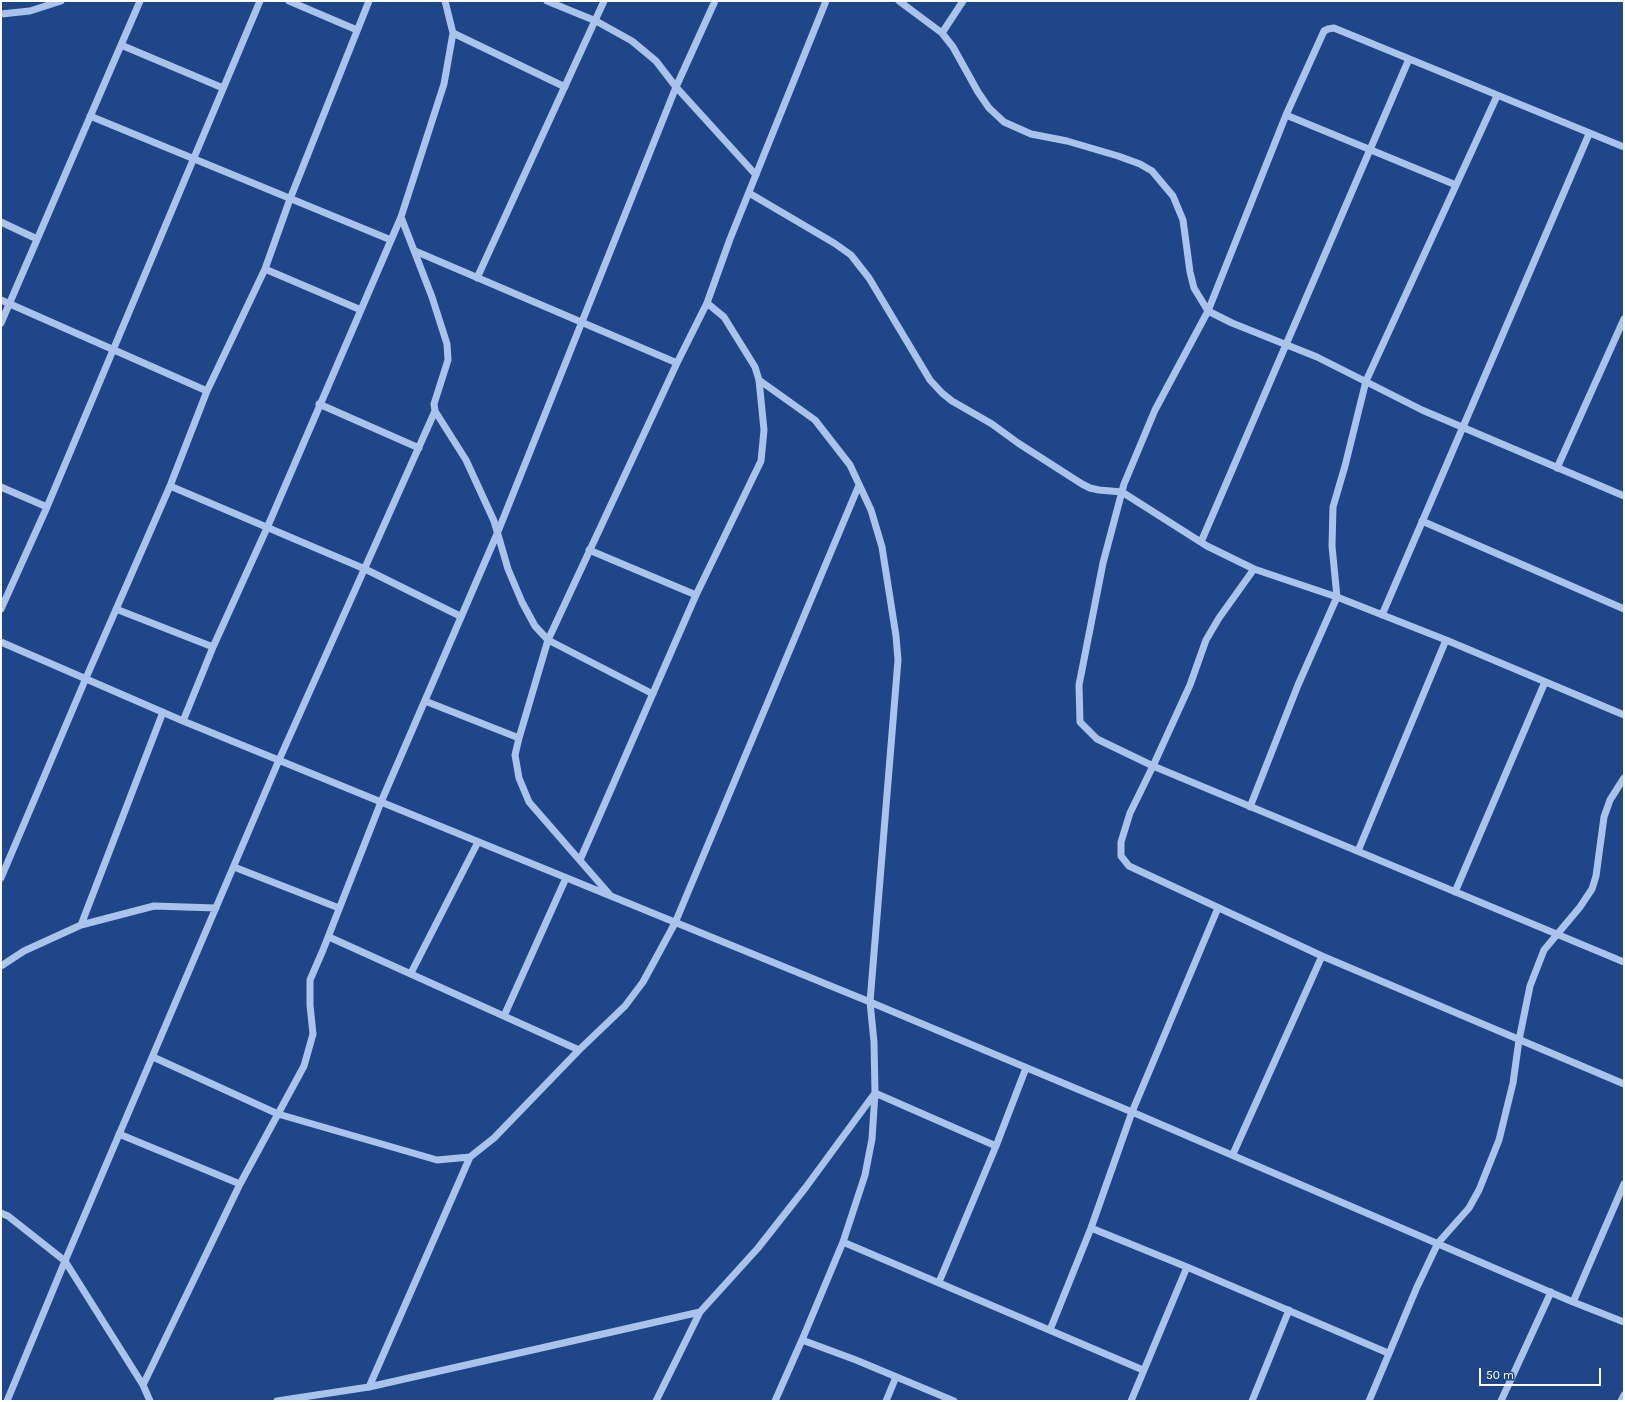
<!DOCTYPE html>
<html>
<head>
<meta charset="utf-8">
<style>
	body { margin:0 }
	#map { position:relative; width:1625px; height:1402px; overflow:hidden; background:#1f4688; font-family:Karla,sans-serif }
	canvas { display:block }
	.frame { position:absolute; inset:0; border:2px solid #fff; pointer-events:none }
	.scale { position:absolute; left:1479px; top:1368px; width:122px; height:18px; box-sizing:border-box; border:2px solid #fff; border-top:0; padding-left:5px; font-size:12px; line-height:14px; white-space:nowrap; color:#fff; -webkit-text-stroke:3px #1f4688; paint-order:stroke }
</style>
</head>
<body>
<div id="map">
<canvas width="1625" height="1402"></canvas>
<div class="frame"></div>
<div class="scale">50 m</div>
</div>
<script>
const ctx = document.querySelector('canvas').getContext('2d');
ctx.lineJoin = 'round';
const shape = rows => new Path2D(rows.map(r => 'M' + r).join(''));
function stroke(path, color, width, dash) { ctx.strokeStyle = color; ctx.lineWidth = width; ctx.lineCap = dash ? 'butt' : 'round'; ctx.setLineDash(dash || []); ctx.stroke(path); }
stroke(shape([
	[289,1,357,30],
	[547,1,596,21,632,41,656,61,676,87,756,175],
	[899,1,942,33,953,47,978,92,989,108,1004,122,1031,134,1067,141,1118,156,1140,164,1152,171,1173,196,1183,220,1190,272,1194,288,1208,311,1232,323,1317,357,1422,410,1624,496],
	[1,14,30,11,61,1],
	[453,33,565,87],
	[942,33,963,1],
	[121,45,223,88],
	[1286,115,1456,185],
	[90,116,391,240],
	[1624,147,1334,28,1328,29,1324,31,1286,115,1208,311,1155,410,1124,484,1103,563,1079,685,1080,722,1097,739,1153,766,1624,962],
	[749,193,834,243,851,255,869,278,930,380,942,393,952,401,992,424,1018,443,1082,484,1090,488,1099,490,1122,492,1207,546,1254,569,1337,597,1446,640,1624,715],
	[401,217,432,297,447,344,448,360,434,404,435,411,466,460,494,521,508,569,522,602,535,626,548,640,653,694],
	[1,222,37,239],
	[415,251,677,363],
	[265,269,361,310],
	[477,278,604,1],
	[1,300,207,391],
	[1,323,140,1],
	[759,380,815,420,850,465,871,510,882,547,896,636,898,660,870,1002,874,1042,875,1093,872,1139,865,1175,843,1242,802,1340],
	[319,404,419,448],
	[1557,468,1624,319],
	[170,486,365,569,460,616],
	[1,487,47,507],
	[1422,521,1624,609],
	[1201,542,1409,59],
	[589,550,696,595],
	[1254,569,1219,618,1206,640,1190,685,1153,766,1130,813,1121,842,1121,856,1129,866,1322,956,1624,1084],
	[1,609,47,507,260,1],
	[116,609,213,647],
	[1382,615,1589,134],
	[1,642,183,721,870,1002,1132,1112,1573,1302,1624,1322],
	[425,701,519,738],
	[183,721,213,647,267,528,401,217,444,84,453,33,445,1],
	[1250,807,1298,685,1337,597,1332,546,1333,507,1345,466,1366,381,1497,96],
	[1358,851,1446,640],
	[580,860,696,595,761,461,764,430,759,380,755,367,724,317,707,303],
	[234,867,339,908],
	[1,878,86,678,170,486,207,391,265,269,290,199,369,1],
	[1455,892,1545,682],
	[610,895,529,802,519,778,515,755,519,738,548,640,677,363,707,303,730,239,826,1],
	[81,925,163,712],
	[329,937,579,1050],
	[1,966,24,951,81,925,154,906,216,908],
	[411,973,478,842],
	[504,1016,566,878],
	[153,1057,278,1114,437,1160,470,1157],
	[119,1134,240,1184],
	[1233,1154,1322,956],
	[1,1213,8,1216,65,1261,143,1385,150,1401],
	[1091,1228,1187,1267,1388,1353],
	[843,1242,1143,1370],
	[939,1282,996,1146,1026,1068],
	[1573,1302,1624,1184],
	[1050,1330,1091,1228,1132,1112,1218,908],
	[143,1385,240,1184,304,1066,313,1034,310,1005,310,980,323,950,381,802,497,534,676,87,715,1],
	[369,1387,470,1157,494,1138,579,1050,625,1006,643,982,675,923,859,485],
	[7,1401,65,1261,279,760,435,411],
	[277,1401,369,1387,700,1312],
	[656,1401,700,1312,758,1248,806,1187,875,1093,996,1146],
	[775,1401,802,1340,856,1360,954,1401],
	[886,1401,896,1377],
	[1131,1401,1187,1267],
	[1252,1401,1289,1310],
	[1369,1401,1417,1287,1438,1243,1469,1208,1479,1190,1499,1140,1513,1083,1519,1040,1530,986,1544,950,1580,907,1592,889,1596,876,1604,817,1610,800,1624,778],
	[1501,1401,1551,1292],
	[1621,1401,1624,1395]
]), '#a9c3eb', 7);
</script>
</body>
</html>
